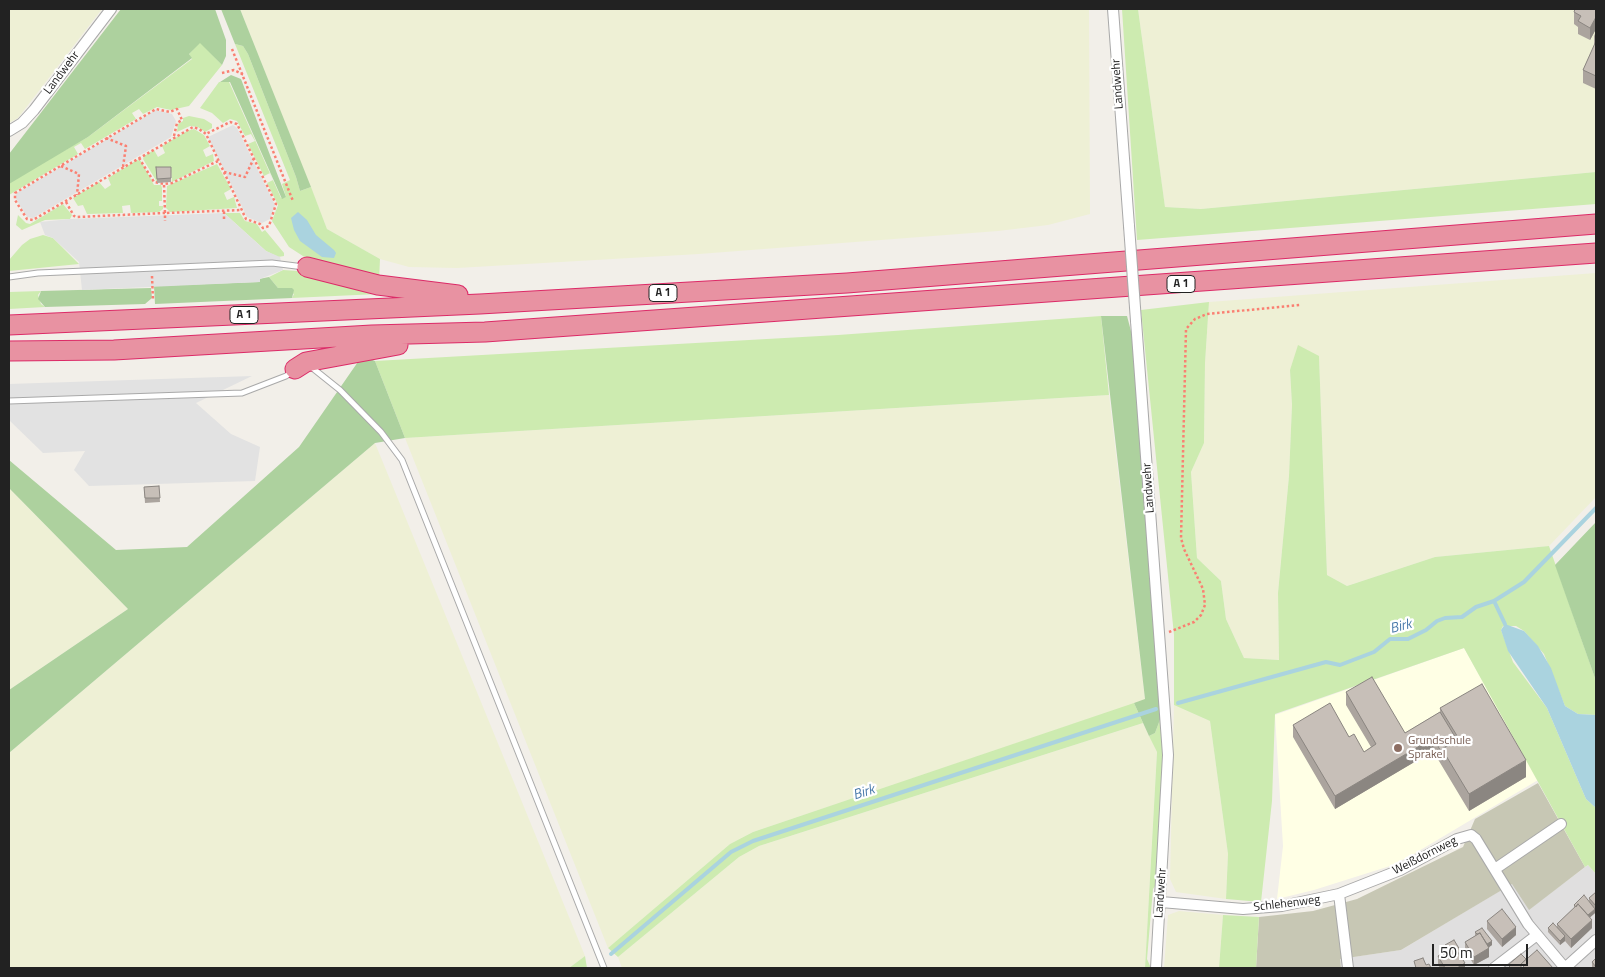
<!DOCTYPE html>
<html>
<head>
<meta charset="utf-8">
<style>
	body { margin:0 }
	#map { position:relative; width:1605px; height:977px; overflow:hidden; background:#f2efe9; font-family:"Titillium Web",sans-serif }
	canvas { display:block }
	.frame { position:absolute; inset:0; border:10px solid #222; pointer-events:none }
	.scale { position:absolute; left:1432px; top:944px; width:96px; height:22px; box-sizing:border-box; border:2px solid #222; border-top:0; padding-left:6px; font-size:15px; line-height:18px; white-space:nowrap; color:#222; -webkit-text-stroke:4px #fff; paint-order:stroke }
</style>
</head>
<body>
<div id="map">
<canvas width="1605" height="977"></canvas>
<div class="frame"></div>
<div class="scale">50 m</div>
</div>
<script>
const ctx = document.querySelector('canvas').getContext('2d');
ctx.lineJoin = 'round';
function paint(path, color) { ctx.fillStyle = color; ctx.fill(path, 'evenodd'); }
const shape = rows => new Path2D(rows.map(r => 'M' + r).join(''));
function stroke(path, color, width, dash) { ctx.strokeStyle = color; ctx.lineWidth = width; ctx.lineCap = dash ? 'butt' : 'round'; ctx.setLineDash(dash || []); ctx.stroke(path); }
function label(font, color, halo, rows, align = 'center') {
  ctx.font = font + ' "Titillium Web",sans-serif'; ctx.lineWidth = 4.5; ctx.setLineDash([]); ctx.textBaseline = 'middle'; ctx.strokeStyle = halo; ctx.fillStyle = color; for (const [text, x, y, turn = 0] of rows) {
    ctx.save(); ctx.translate(x, y); ctx.rotate((+turn || 0) * Math.PI / 180); ctx.textAlign = isNaN(turn) ? turn : align; if (halo) ctx.strokeText(text, 0, 0); ctx.fillText(text, 0, 0); ctx.restore();
  }
}
paint(shape([
	[1588,865,1596,874,1596,968,1341,968,1339,959,1401,950,1513,883,1529,909]
]), '#e0dfdf');
paint(shape([
	[1464,648,1538,780,1412,855,1390,866,1314,890,1277,899,1283,846,1275,715]
]), '#ffffe5');
paint(shape([
	[1538,783,1585,867,1529,910,1512,884,1401,950,1340,959,1341,968,1256,968,1259,917,1313,911,1357,899,1463,847,1475,819]
]), '#c7c7b4');
paint(shape([
	[9,9,102,9,18,118,9,123],
	[240,9,1089,9,1090,214,1048,225,998,231,699,254,457,268,409,267,380,259,327,229],
	[1138,9,1596,9,1596,172,1201,209,1165,207],
	[1596,273,1596,497,1549,546,1435,557,1347,586,1327,575,1319,357,1290,370,1292,405,1289,476,1278,593,1279,660,1244,658,1226,619,1221,581,1197,558,1191,472,1204,443,1205,363,1209,302],
	[1109,395,1145,700,753,832,730,844,608,948,405,438],
	[375,443,585,956,569,968,9,968,9,753],
	[9,488,128,609,9,690],
	[1174,705,1210,721,1228,854,1226,899,1176,892,1170,879],
	[1143,723,1157,752,1145,968,622,968,618,957,739,857,759,846],
	[1179,911,1223,915,1219,968,1164,968,1168,915]
]), '#eef0d5');
paint(shape([
	[1122,9,1138,9,1165,207,1201,209,1596,172,1596,204,1137,240],
	[200,42,222,65,189,106,171,110,157,107,143,114,139,109,132,113,136,119,85,149,81,143,74,147,78,154,9,195,9,184,12,180,88,137,192,59,189,54],
	[235,44,243,46,248,54,296,177,300,191,311,187,327,229,380,259,379,281,306,258,289,247,272,221,278,205,267,183,273,180,270,173,264,176,248,144,255,141,251,134,245,136,237,121,230,119,223,123,212,113,200,108,219,82,229,82,281,198,286,197,282,184,290,180],
	[189,116,204,119,212,124,212,128,205,132,198,127,190,126,177,132,178,124,183,121,183,118],
	[194,129,204,135,210,146,203,150,206,157,213,154,214,161,172,182,171,171,157,171,157,182,143,159,144,156,154,150,158,157,165,153,162,146,187,131],
	[137,160,141,161,154,185,161,185,162,188,162,201,159,201,159,206,163,206,163,209,159,212,131,213,130,205,122,206,123,213,87,214,83,205,78,206,73,198,99,182,105,189,111,185,108,178],
	[217,164,231,189,224,193,227,200,234,197,237,208,170,212,166,208,167,186],
	[63,204,72,215,70,219,45,220,22,230,16,225,18,215,26,223,30,224],
	[224,213,240,213,245,221,257,224,262,232,265,230,284,253,284,256,278,257,266,251],
	[43,235,53,238,79,264,9,271,9,260,22,245,30,239],
	[283,270,298,271,378,294,292,298,294,294,278,288,269,277],
	[41,291,38,295,41,304,45,307,9,309,9,292],
	[1209,302,1205,363,1204,443,1191,472,1197,558,1221,581,1226,619,1244,658,1279,660,1278,593,1289,476,1292,405,1290,370,1298,345,1319,356,1327,575,1347,586,1435,557,1549,546,1596,681,1596,715,1578,714,1565,706,1544,654,1524,631,1516,626,1503,626,1501,630,1513,662,1547,708,1586,799,1596,808,1596,874,1588,865,1585,867,1464,648,1275,714,1272,801,1261,902,1226,899,1228,854,1210,721,1174,705,1174,635,1141,310],
	[1101,316,1109,395,405,438,375,361,838,335],
	[1134,703,1143,723,759,846,739,857,618,957,608,948,730,844,753,832],
	[1161,717,1163,759,1159,880,1153,889,1147,959,1151,968,1145,968,1157,752,1149,736,1155,733],
	[1223,915,1259,917,1256,968,1219,968],
	[585,956,587,968,569,968]
]), '#cdebb0');
paint(shape([
	[121,9,215,9,226,40,226,56,222,65,200,43,189,54,192,58,88,137,9,184,9,154],
	[221,9,240,9,311,187,300,191,296,177,248,54,243,46,235,44],
	[231,75,241,79,286,197,282,199,230,82,220,82],
	[269,277,278,288,292,288,294,290,292,298,155,304,154,286,259,282,259,279],
	[151,288,152,298,145,304,45,307,38,299,41,291],
	[1101,316,1127,316,1132,335,1161,717,1155,733,1149,736,1134,703,1145,699],
	[362,356,375,361,405,438,375,443,9,753,9,690,128,609,9,488,9,460,116,550,187,547,299,447],
	[1596,522,1596,681,1555,565]
]), '#add19e');
paint(shape([
	[156,110,172,114,176,121,171,137,33,218,27,217,15,197,17,193],
	[233,125,237,128,275,205,270,219,262,223,247,217,208,137],
	[224,213,266,251,280,257,283,270,260,279,260,282,82,290,79,262,53,238,45,235,40,222,70,219],
	[252,376,196,403,231,434,260,447,255,481,89,486,74,470,85,451,43,453,9,420,9,384]
]), '#e2e2e2');
paint(shape([
	[298,212,307,220,316,235,334,250,336,253,334,258,322,257,300,241,294,230,291,218],
	[1505,624,1524,631,1538,646,1551,668,1565,706,1578,714,1596,715,1596,808,1586,799,1547,708,1508,651,1501,630]
]), '#aad3df');
stroke(shape([
	[1494,601,1505,624],
	[1178,703,1326,662,1340,665,1374,652,1390,639,1408,639,1426,630,1437,621,1445,618,1462,617,1476,607,1494,601,1524,582,1596,508],
	[611,954,731,852,753,841,1156,709]
]), '#aad3df', 4);
const lane = shape([
	[9,277,38,273,272,263,304,267],
	[310,366,340,390,381,432,402,460,604,968],
	[9,401,242,393,286,376,293,371]
]);
const street = shape([
	[1113,9,1129,226],
	[9,131,22,123,34,110,111,9],
	[1136,321,1168,755,1156,968],
	[1495,869,1561,824],
	[1339,894,1400,870,1457,839,1471,835,1476,839,1528,924,1565,968],
	[1161,902,1243,909,1282,906,1339,894,1348,968],
	[1494,968,1537,935],
	[1565,968,1596,940]
]);
const highway = shape([
	[307,267,378,285,458,295],
	[9,325,480,304,847,283,1596,224],
	[9,351,114,350,372,335,485,332,1596,253],
	[295,369,306,362,398,345]
]);
stroke(lane, '#a9a9a9', 7);
stroke(street, '#a9a9a9', 12);
stroke(highway, '#dc2a67', 21);
stroke(shape([
	[232,49,293,201],
	[222,73,234,70,244,75],
	[174,136,177,123,182,120,177,109,170,112,156,109,15,193,15,200,27,219,33,220,193,127,199,129,206,134,246,219,260,224,263,228,269,226,276,204,237,124,230,122,206,134],
	[106,138,126,146,123,167],
	[139,158,154,182,164,184],
	[218,161,172,183,164,184,165,213,242,210],
	[61,166,79,174,77,195],
	[224,172,245,177,254,158],
	[66,202,74,216,77,217,165,213,165,221],
	[224,219,224,211],
	[152,276,153,300],
	[1169,632,1194,622,1201,615,1205,605,1203,589,1184,549,1181,538,1186,329,1195,319,1207,314,1300,305]
]), '#fa8072', 2.5, [2.5, 2.5]);
stroke(lane, '#fff', 5);
stroke(street, '#fff', 10);
stroke(highway, '#e892a2', 19);
const streetBridge = shape([
	[1129,226,1136,321]
]);
stroke(streetBridge, '#a9a9a9', 12, []);
stroke(streetBridge, '#fff', 10);
paint(shape([
	[1596,9,1596,29,1590,40,1578,34,1578,27,1574,24,1574,12],
	[1596,31,1596,89,1583,83,1583,70,1594,46,1594,36],
	[156,167,171,167,171,182,157,183],
	[159,486,160,502,145,503,144,487],
	[1346,692,1405,733,1440,712,1440,708,1526,777,1469,811,1433,751,1335,809,1293,737,1293,725,1349,737,1364,752,1371,747,1346,705],
	[1596,892,1596,914,1595,913,1590,917,1592,928,1571,948,1565,941,1560,945,1548,932,1548,928,1557,927,1557,924,1574,908,1574,905,1589,902,1589,898],
	[1487,921,1516,935,1502,947,1487,929],
	[1475,932,1492,945,1489,947,1489,957,1474,965,1465,950,1465,942,1475,936],
	[1445,945,1463,959,1462,959,1465,968,1440,968,1438,965,1438,956,1446,951,1445,950],
	[1596,958,1596,968,1592,968,1592,962]
]), '#aba49e');
paint(shape([
	[1596,17,1596,29,1590,40,1590,28],
	[1433,738,1433,751,1335,809,1335,796],
	[1526,760,1526,777,1469,811,1469,794],
	[1595,909,1595,913,1586,921,1586,917],
	[1592,920,1592,928,1571,948,1571,939],
	[1516,927,1516,935,1502,947,1502,939],
	[1565,936,1565,941,1560,945,1560,941],
	[1492,941,1492,945,1485,950,1485,945],
	[1489,948,1489,957,1474,965,1474,957],
	[1465,963,1465,968,1457,968]
]), '#8b8681');
const building = shape([
	[1575,9,1596,9,1596,17,1590,28,1578,21,1581,16,1574,12,1575,9],
	[1596,41,1596,76,1583,70,1596,41],
	[156,167,171,167,171,178,157,179,156,167],
	[159,486,160,498,145,498,144,487,159,486],
	[1372,677,1405,733,1440,712,1457,740,1442,749,1442,753,1433,738,1335,796,1293,725,1330,703,1349,737,1354,734,1364,752,1376,744,1346,692,1372,677],
	[1482,684,1526,760,1469,794,1442,749,1459,739,1440,708,1482,684],
	[1596,892,1596,906,1589,898,1596,892],
	[1584,895,1595,909,1588,915,1578,904,1576,907,1574,905,1584,895],
	[1578,904,1592,920,1571,939,1557,924,1578,904],
	[1502,909,1516,927,1502,939,1487,921,1502,909],
	[1553,923,1565,936,1560,941,1548,928,1553,923],
	[1482,928,1492,941,1487,944,1480,933,1477,934,1475,932,1482,928],
	[1480,933,1489,948,1474,957,1465,942,1480,933],
	[1454,940,1463,955,1460,956,1454,946,1448,950,1445,945,1454,940],
	[1454,946,1465,963,1457,968,1445,968,1438,956,1454,946],
	[1537,950,1553,968,1525,968,1521,964,1537,950],
	[1521,954,1526,959,1521,964,1521,968,1511,968,1508,965,1521,954],
	[1423,958,1426,965,1429,964,1431,968,1416,968,1414,961,1423,958],
	[1596,958,1596,967,1592,962,1596,958]
]);
paint(building, '#c7bfb8');
stroke(building, '#8b8681', 1);
for (const [x, y, r, color] of [
	[1398,748,5,"#8d6e63"]
]) { const dot = new Path2D(); dot.arc(x, y, r, 0, 2 * Math.PI); ctx.fillStyle = color; ctx.fill(dot); stroke(dot, '#fff', 2); }
for (const [x, y, w] of [
	[1181,284,28],
	[663,293,28],
	[244,315,28]
]) { const box = new Path2D(); box.roundRect(x - w / 2, y - 8.5, w, 17, 4); ctx.fillStyle = '#fff'; ctx.fill(box); stroke(box, '#222', 1); }
label('bold 11px', '#222', null, [
	["A 1",1181,284],
	["A 1",663,293],
	["A 1",244,315]
]);
label('12px', '#222', '#fff', [
	["Landwehr",62,73,-53],
	["Landwehr",1118,84,-94],
	["Landwehr",1149,488,-94],
	["Weißdornweg",1425,856,-27],
	["Landwehr",1161,893,-86],
	["Schlehenweg",1287,904,-7]
]);
label('12px', '#785e54', '#fff', [
	["Grundschule",1408,741],
	["Sprakel",1408,755]
], 'left');
label('italic 14px', '#4a7aab', '#fff', [
	["Birk",1401,627,-14],
	["Birk",864,793,-18]
]);
</script>
</body>
</html>
